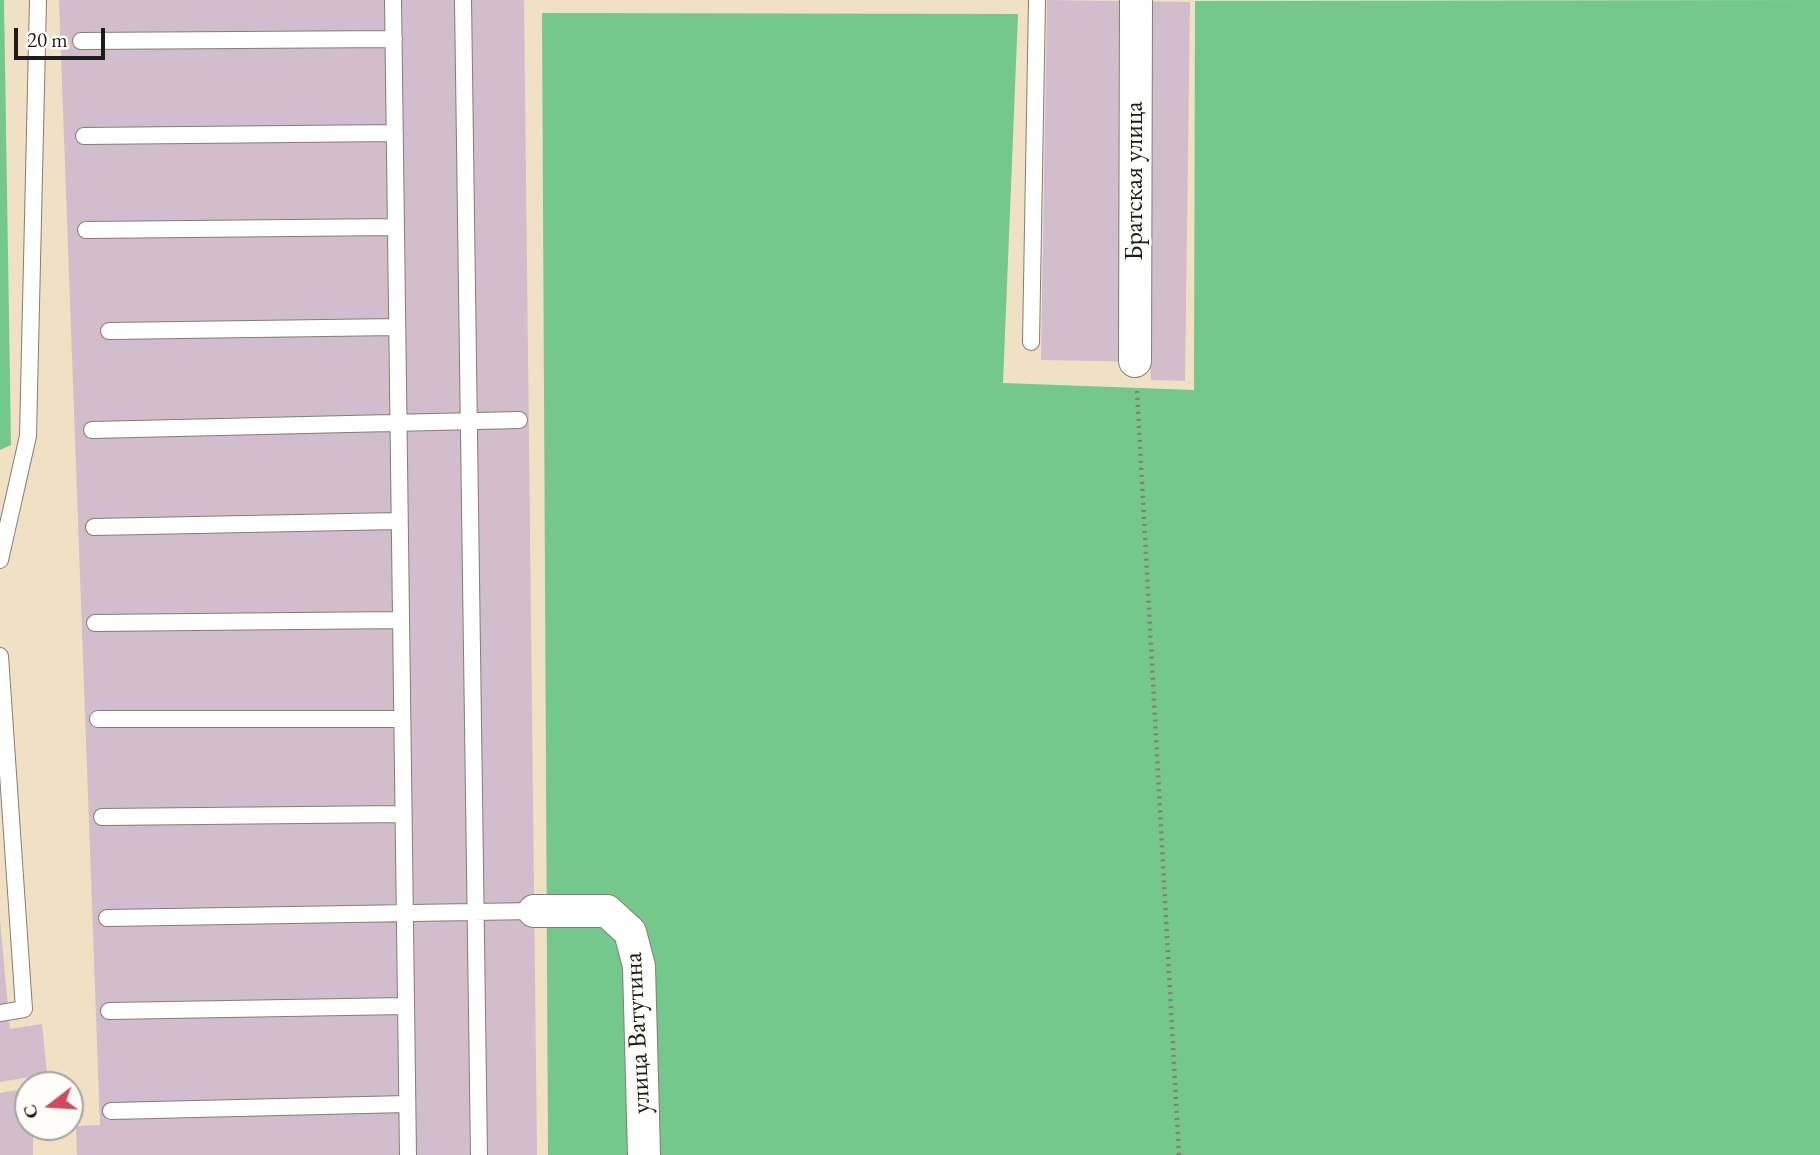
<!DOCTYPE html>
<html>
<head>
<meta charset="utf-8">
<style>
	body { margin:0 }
	#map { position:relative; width:1820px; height:1155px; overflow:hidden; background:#f0e1c4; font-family:"EB Garamond",serif }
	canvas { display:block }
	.north { position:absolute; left:14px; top:1071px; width:70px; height:70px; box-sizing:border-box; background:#fdfcf7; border:2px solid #a3a29f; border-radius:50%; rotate:253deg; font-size:19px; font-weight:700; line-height:28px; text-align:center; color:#1c1c1c }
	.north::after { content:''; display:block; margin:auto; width:24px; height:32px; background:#d1495b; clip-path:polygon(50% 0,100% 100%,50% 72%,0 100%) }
	.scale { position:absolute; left:14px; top:28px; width:91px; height:32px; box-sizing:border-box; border:4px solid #1c1c1c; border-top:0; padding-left:9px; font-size:21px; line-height:24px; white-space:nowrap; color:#1c1c1c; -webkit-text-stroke:5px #fdfcf7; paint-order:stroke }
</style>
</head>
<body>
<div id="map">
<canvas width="1820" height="1155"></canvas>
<div class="north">С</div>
<div class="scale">20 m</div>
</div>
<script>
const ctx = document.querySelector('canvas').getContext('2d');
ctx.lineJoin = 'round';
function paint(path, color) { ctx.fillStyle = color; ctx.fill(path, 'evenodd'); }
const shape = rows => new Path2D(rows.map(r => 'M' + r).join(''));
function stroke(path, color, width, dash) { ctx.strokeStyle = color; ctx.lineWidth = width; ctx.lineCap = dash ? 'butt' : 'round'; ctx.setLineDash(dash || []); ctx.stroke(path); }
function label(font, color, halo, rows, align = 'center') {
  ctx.font = font + ' "EB Garamond",serif'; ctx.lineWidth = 5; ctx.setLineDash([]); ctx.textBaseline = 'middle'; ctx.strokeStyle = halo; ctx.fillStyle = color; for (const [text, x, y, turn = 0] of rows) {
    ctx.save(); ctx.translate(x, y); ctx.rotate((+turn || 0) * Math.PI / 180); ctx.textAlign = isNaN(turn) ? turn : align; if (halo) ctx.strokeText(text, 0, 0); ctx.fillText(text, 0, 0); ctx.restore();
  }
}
paint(shape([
	[59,0,524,0,537,1155,77,1155,76,1126,100,1125],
	[1047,0,1190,2,1185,381,1151,380,1150,362,1041,360],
	[0,920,10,1029,42,1024,47,1074,0,1082],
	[28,1088,28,1127,33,1127,33,1155,0,1155,0,1093]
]), '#d1bdcb');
paint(shape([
	[0,0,4,0,11,445,0,450],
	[1820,0,1820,1155,548,1155,542,13,1018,14,1003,383,1194,390,1195,1]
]), '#74c88b');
const lane = shape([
	[393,0,408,1155],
	[463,0,479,1155],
	[81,41,394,39],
	[84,136,395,133],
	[86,230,395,227],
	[109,331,397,327],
	[1031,342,1037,0],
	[92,430,519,420],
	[94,527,399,521],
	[0,560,28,436,38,0],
	[95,623,400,620],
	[0,656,24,1009,0,1013],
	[98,719,401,719],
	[102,817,402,814],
	[107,918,534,911],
	[109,1011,405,1006],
	[111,1111,407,1104]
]);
const street = shape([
	[1135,361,1136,0],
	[534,911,607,911,630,932,639,966,644,1155]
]);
stroke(lane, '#867e70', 18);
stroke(street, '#867e70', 34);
stroke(shape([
	[1137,391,1179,1155]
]), '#867e70', 4.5, [2, 5]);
stroke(lane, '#fff', 16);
stroke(street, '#fff', 32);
label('26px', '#1c1c1c', '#fdfcf7', [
	["Братская улица",1135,181,-90],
	["улица Ватутина",638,1033,-93]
]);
</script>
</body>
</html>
